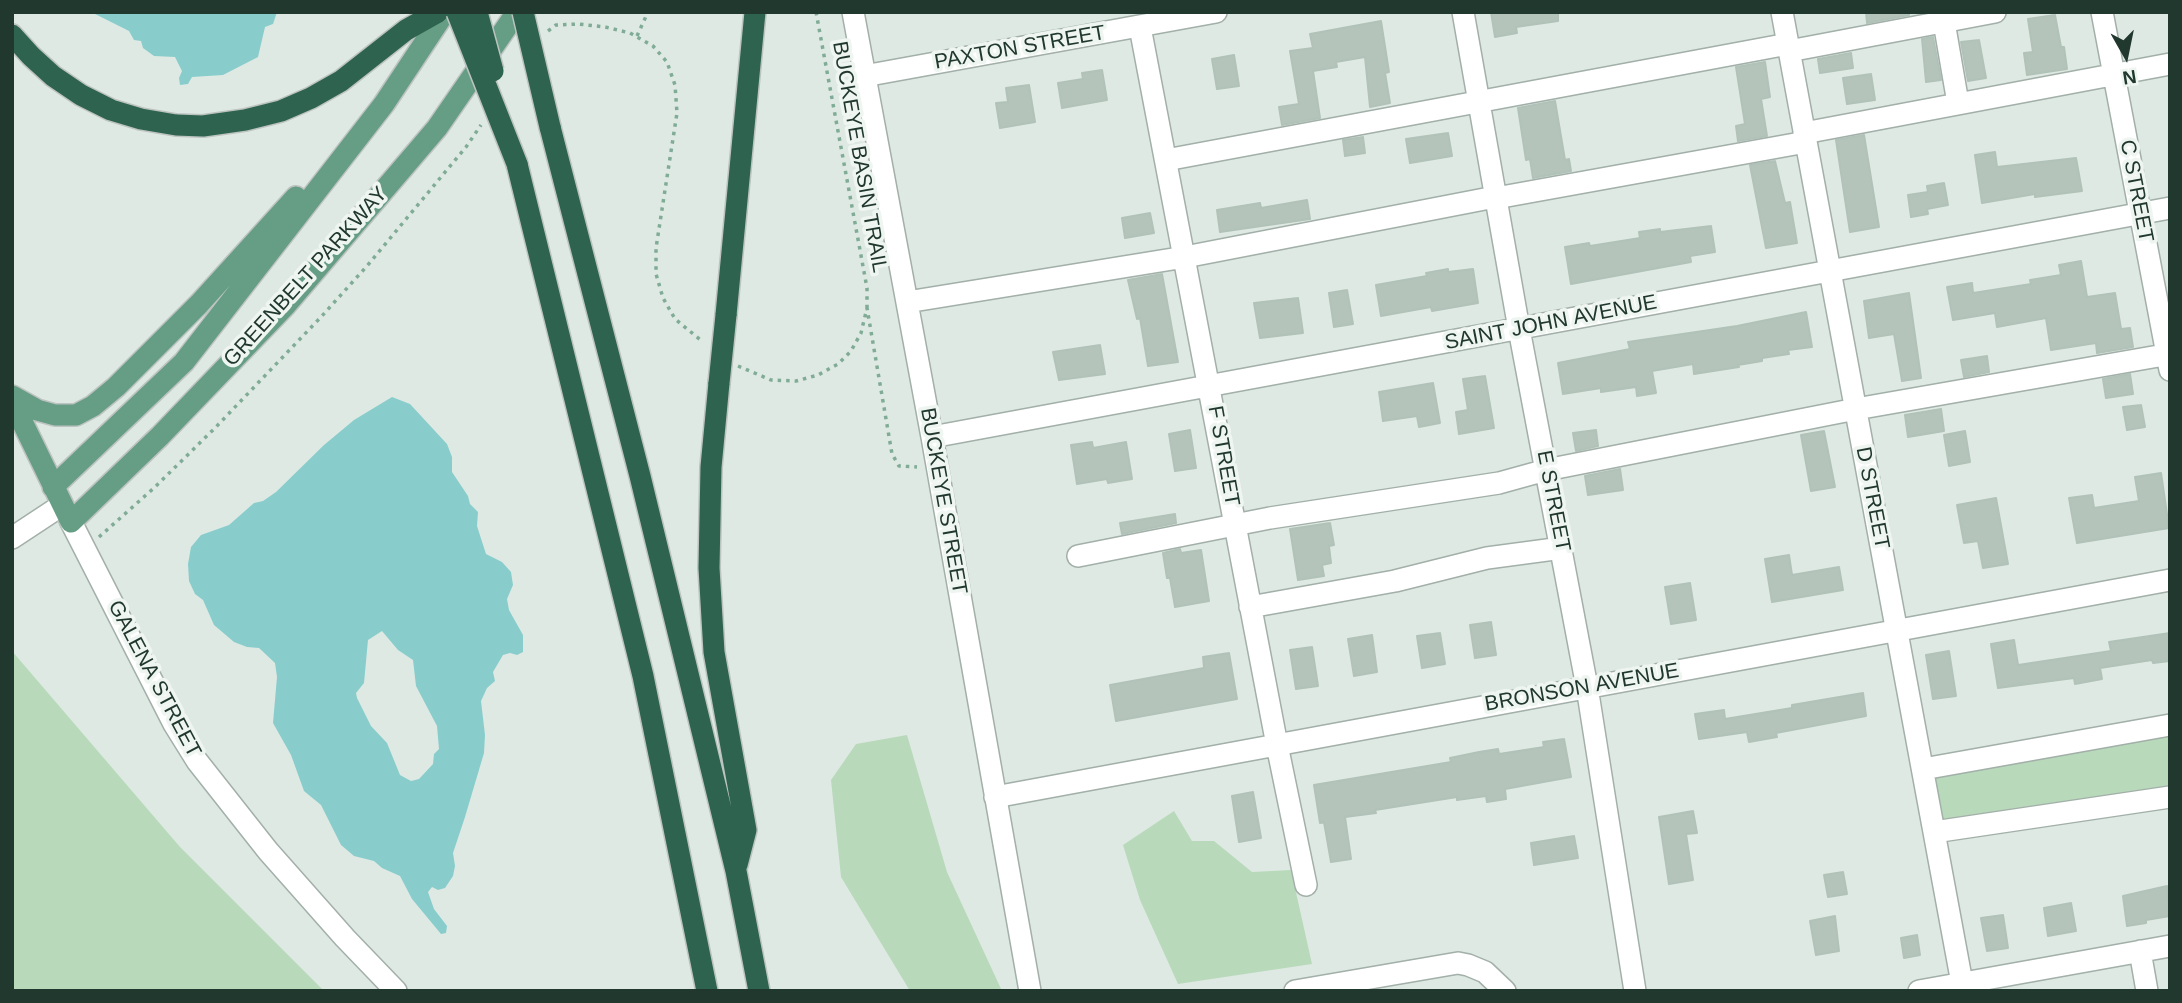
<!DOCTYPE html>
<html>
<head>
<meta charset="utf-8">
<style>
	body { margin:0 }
	#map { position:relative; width:2182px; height:1003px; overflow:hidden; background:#dfe9e3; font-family:Helvetica,sans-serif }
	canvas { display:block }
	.frame { position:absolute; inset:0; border:14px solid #21382e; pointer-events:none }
	.north { position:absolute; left:2091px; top:21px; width:70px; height:70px; -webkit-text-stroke:5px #eff6f1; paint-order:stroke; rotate:171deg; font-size:19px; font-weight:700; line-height:28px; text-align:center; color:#21382e }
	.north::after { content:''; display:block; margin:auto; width:24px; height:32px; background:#21382e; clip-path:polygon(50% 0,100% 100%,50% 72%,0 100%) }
</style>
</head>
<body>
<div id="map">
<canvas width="2182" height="1003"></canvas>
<div class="frame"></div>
<div class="north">N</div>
</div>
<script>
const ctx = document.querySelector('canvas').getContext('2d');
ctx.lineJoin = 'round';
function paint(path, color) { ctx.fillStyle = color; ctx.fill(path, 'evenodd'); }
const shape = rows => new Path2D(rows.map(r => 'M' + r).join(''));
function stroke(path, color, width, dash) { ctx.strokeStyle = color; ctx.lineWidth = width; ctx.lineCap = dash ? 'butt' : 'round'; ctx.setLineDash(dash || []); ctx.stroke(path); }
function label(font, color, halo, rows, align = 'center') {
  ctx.font = font + ' Helvetica,sans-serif'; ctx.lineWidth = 7; ctx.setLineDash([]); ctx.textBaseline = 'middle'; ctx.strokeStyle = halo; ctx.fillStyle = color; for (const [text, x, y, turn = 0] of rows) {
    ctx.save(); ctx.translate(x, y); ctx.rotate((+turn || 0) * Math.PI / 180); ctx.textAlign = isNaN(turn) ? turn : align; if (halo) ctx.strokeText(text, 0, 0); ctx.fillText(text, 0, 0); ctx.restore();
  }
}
paint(shape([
	[12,651,180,847,324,991,12,991],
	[2170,731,2170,788,1943,827,1934,771],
	[907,735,947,872,1002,991,910,991,841,877,831,780,856,744],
	[1174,811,1192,841,1214,841,1252,872,1291,870,1312,964,1178,984,1140,900,1123,845]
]), '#b8dabb');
paint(shape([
	[91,12,277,12,273,24,265,27,258,57,223,75,192,77,188,84,180,85,179,78,182,71,175,57,154,56,143,48,141,41,134,40,129,31],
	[392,397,410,404,447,444,452,457,452,472,468,496,470,504,478,512,477,526,486,554,502,562,511,572,513,585,507,599,509,610,523,635,523,652,517,655,510,653,503,655,493,672,495,681,487,688,481,701,485,735,484,753,465,817,453,853,455,866,453,876,445,888,438,890,432,887,428,892,434,909,447,926,446,933,441,934,412,899,400,876,382,868,374,861,354,856,341,845,321,805,304,791,291,755,273,723,277,677,275,663,259,648,247,647,234,642,214,625,203,600,195,594,189,581,188,564,191,547,201,535,229,525,254,503,263,501,276,492,324,445,354,420],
	[382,631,398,650,413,660,416,686,437,726,439,749,434,754,433,764,419,779,411,781,400,775,387,743,371,726,357,698,356,693,364,683,368,640]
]), '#88cdcc');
const building = shape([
	[1491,12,1558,12,1558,21,1516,27,1517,33,1495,37,1491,12],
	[1866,12,1909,12,1909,15,1867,23,1866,12],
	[2055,15,2061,47,2064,47,2067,69,2027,75,2024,53,2033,52,2028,19,2055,15],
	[1381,21,1389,72,1385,73,1390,103,1370,107,1365,57,1336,62,1337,67,1313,71,1320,118,1282,125,1279,107,1299,104,1290,51,1313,48,1310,34,1381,21],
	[1933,37,1941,80,1926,82,1922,39,1933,37],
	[1979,40,1986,78,1968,81,1961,42,1979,40],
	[1851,53,1853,68,1820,73,1818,59,1851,53],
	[1234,55,1239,86,1217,89,1212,59,1234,55],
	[1765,62,1770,97,1761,99,1767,136,1738,141,1736,126,1745,124,1736,67,1765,62],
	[1102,70,1107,100,1062,108,1058,83,1083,79,1082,73,1102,70],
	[1871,74,1875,100,1847,104,1843,78,1871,74],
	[1029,85,1035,122,1000,128,996,103,1008,102,1006,88,1029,85],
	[1555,101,1565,160,1569,159,1571,171,1533,178,1530,159,1526,160,1518,108,1555,101],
	[1448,133,1452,156,1410,163,1406,139,1448,133],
	[1864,135,1879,227,1850,232,1836,140,1864,135],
	[1363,137,1365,153,1345,156,1343,140,1363,137],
	[1995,152,1997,167,2076,158,2082,191,2035,197,2035,194,1982,203,1975,155,1995,152],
	[1775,161,1785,203,1790,202,1797,243,1766,248,1750,165,1775,161],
	[1944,183,1948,205,1927,209,1928,214,1911,217,1908,195,1928,192,1927,186,1944,183],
	[1307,200,1310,219,1220,232,1217,210,1260,203,1261,208,1307,200],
	[1150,213,1154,233,1125,238,1122,218,1150,213],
	[1711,226,1715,252,1690,256,1691,262,1571,284,1565,247,1589,243,1590,246,1640,238,1639,232,1660,229,1660,232,1711,226],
	[2081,261,2087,297,2115,293,2121,329,2130,328,2133,347,2097,353,2096,343,2051,350,2046,318,1997,327,1995,313,1953,320,1947,287,1972,283,1973,293,2031,284,2030,280,2061,275,2059,265,2081,261],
	[1448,269,1448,272,1473,269,1478,303,1432,311,1431,307,1381,316,1376,285,1427,276,1426,273,1448,269],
	[1162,274,1178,362,1148,366,1140,318,1137,319,1128,280,1162,274],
	[1347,290,1353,324,1334,327,1329,293,1347,290],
	[1909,293,1921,378,1902,381,1894,334,1869,338,1864,301,1909,293],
	[1298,298,1303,333,1260,338,1254,303,1298,298],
	[1806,312,1812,347,1788,350,1789,354,1762,358,1762,361,1738,365,1739,367,1694,374,1693,364,1652,371,1656,393,1637,396,1636,387,1601,392,1601,388,1563,394,1558,363,1630,349,1628,342,1737,326,1806,312],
	[1100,345,1105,374,1059,380,1053,352,1100,345],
	[1987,356,1989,372,1964,377,1961,360,1987,356],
	[2130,374,2133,394,2106,398,2103,379,2130,374],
	[1485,376,1494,428,1459,434,1456,412,1468,410,1463,379,1485,376],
	[1433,383,1440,423,1419,427,1417,416,1383,421,1379,392,1433,383],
	[2141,405,2145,427,2127,430,2123,407,2141,405],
	[1941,409,1944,431,1908,437,1905,415,1941,409],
	[1190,430,1196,468,1175,471,1169,434,1190,430],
	[1596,430,1598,446,1576,451,1573,433,1596,430],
	[1824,431,1835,487,1811,491,1801,435,1824,431],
	[1965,431,1970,462,1949,466,1944,435,1965,431],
	[1092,442,1093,448,1126,442,1132,479,1108,483,1107,479,1077,484,1071,445,1092,442],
	[1620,469,1623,490,1588,495,1585,476,1620,469],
	[2161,473,2169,528,2077,543,2069,498,2092,495,2094,508,2139,501,2135,477,2161,473],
	[1996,498,2008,564,1983,568,1978,541,1964,543,1957,505,1996,498],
	[1175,514,1176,523,1122,534,1120,523,1175,514],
	[1330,523,1334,545,1329,546,1331,563,1322,565,1324,576,1298,580,1290,529,1330,523],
	[1180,549,1181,553,1201,550,1209,601,1175,607,1170,578,1167,578,1163,553,1180,549],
	[1789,555,1792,575,1839,567,1843,590,1772,602,1765,559,1789,555],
	[1690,583,1696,620,1671,624,1665,587,1690,583],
	[1491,622,1496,655,1475,658,1470,625,1491,622],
	[1440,633,1445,664,1422,668,1417,636,1440,633],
	[2170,633,2170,661,2153,663,2152,660,2100,668,2102,679,2075,684,2074,678,1998,688,1991,644,2014,640,2018,665,2111,651,2109,642,2170,633],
	[1372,635,1377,672,1354,676,1348,639,1372,635],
	[1312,647,1318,686,1296,689,1290,650,1312,647],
	[1949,651,1956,696,1933,699,1926,655,1949,651],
	[1229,653,1237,699,1116,721,1110,685,1204,668,1203,657,1229,653],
	[1863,693,1866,716,1776,733,1777,737,1749,742,1747,732,1699,739,1695,714,1724,710,1725,719,1792,708,1792,705,1863,693],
	[1564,739,1571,777,1505,789,1506,799,1487,802,1486,796,1457,800,1457,797,1375,810,1376,813,1345,817,1351,859,1331,862,1324,822,1320,823,1314,785,1451,762,1450,758,1479,752,1498,749,1499,754,1544,747,1543,742,1564,739],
	[1253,792,1261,838,1239,842,1232,796,1253,792],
	[1693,811,1697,833,1686,834,1693,880,1669,884,1659,817,1693,811],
	[1574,836,1578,858,1534,865,1531,843,1574,836],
	[1843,872,1847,894,1828,897,1824,875,1843,872],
	[2167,886,2170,916,2146,920,2146,923,2127,926,2123,896,2167,886],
	[2071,903,2076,931,2048,936,2044,908,2071,903],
	[2003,915,2008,948,1987,951,1981,918,2003,915],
	[1835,916,1839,951,1816,955,1810,921,1835,916],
	[1917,935,1920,955,1904,958,1901,938,1917,935]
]);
paint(building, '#b4c4bb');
stroke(building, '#b1c2b9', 2);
const minor = shape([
	[853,12,932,437,1030,991],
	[1463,12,1519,329,1587,687,1635,991],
	[1782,12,1962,983],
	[2102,12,2170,370],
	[1944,22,1958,103],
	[1140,27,1277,745,1306,885],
	[1789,51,1995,12],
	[864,76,1216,12],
	[1804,133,2170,64],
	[1166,160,1788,44],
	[1496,198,1806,142],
	[907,302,1185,257,1495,197],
	[932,437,2170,208],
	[71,522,174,724,197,761,268,851,345,938,396,991],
	[12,538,62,505],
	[1078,556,1270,518,1499,483,1546,470,1856,409,2170,354],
	[1250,607,1395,581,1487,558,1562,548],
	[1923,769,2170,725],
	[995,797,2170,580],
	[1934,832,2170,797],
	[2140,951,2147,991],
	[1295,991,1458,963,1468,965,1485,972,1505,991],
	[1919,991,2170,946]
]);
const major = shape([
	[12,396,37,410,55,415,76,415,93,406,116,387,199,304,296,197],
	[12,401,71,522,160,436,285,306,437,128,517,12],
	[53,487,184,362,384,104,445,12]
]);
const highway = shape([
	[12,35,31,56,53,76,81,95,111,110,141,119,176,125,203,126,245,120,281,111,311,98,341,81,406,30,438,12],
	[550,127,640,476,736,871,759,991],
	[517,164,643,676,707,991],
	[726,315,755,12],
	[719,383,711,467,709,568,714,652,746,830,737,865]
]);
stroke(minor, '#a2b0a9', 24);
stroke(major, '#bcc3c0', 24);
stroke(highway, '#bcc3c0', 24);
stroke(shape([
	[816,12,867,288,867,308],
	[548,31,556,25,578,24,605,27,630,33,653,46,667,62,675,85,677,113,656,248,656,274,663,298,675,319,703,342],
	[637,36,648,12],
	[738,366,771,380,796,381,818,375,838,364,851,351,861,333,867,308,892,454,899,466,917,467],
	[99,537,155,487,215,428,321,317,367,266,466,147,481,125]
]), '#80ac97', 3.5, [3.5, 5]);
stroke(minor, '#fff', 21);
stroke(major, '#659d85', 21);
stroke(highway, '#2e634f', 21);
const highwayBridge = shape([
	[457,12,517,164],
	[477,12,493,71],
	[523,12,550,127],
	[719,383,726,315]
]);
stroke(highwayBridge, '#bcc3c0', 24, []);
stroke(highwayBridge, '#2e634f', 21);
label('21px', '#21382e', '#eff6f1', [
	["PAXTON STREET",1020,48,-10],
	["BUCKEYE BASIN TRAIL",859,157,80],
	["C STREET",2136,191,79],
	["GREENBELT PARKWAY",306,277,-48],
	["SAINT JOHN AVENUE",1551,323,-11],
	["F STREET",1223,456,80],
	["D STREET",1872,498,79],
	["BUCKEYE STREET",943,501,80],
	["E STREET",1553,501,79],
	["GALENA STREET",154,679,62],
	["BRONSON AVENUE",1582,688,-10]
]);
</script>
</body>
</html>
